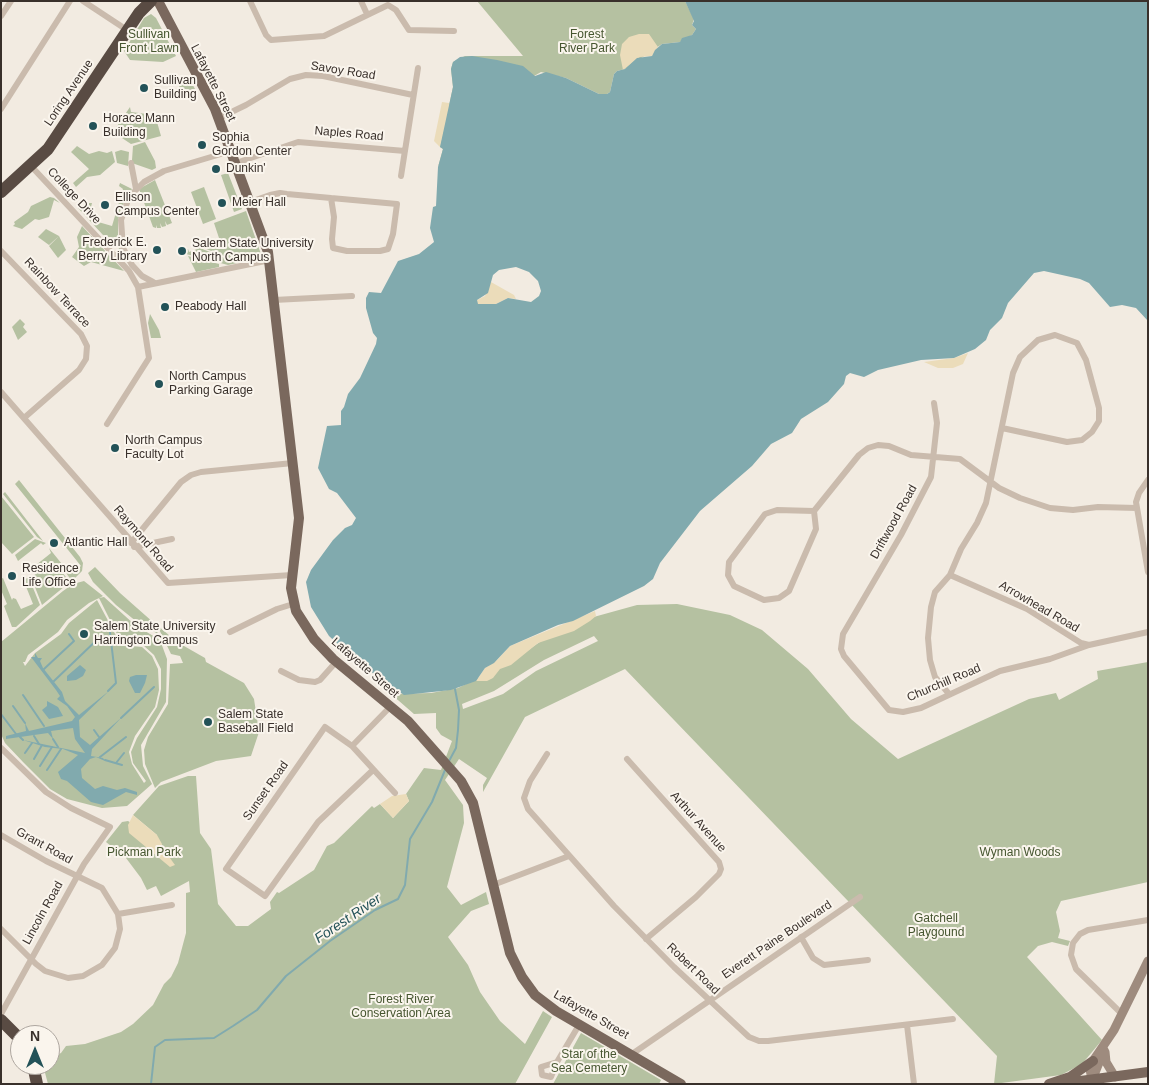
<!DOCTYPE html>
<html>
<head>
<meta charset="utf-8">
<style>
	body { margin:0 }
	#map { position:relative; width:1149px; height:1085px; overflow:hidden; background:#f2ebe1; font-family:Helvetica,sans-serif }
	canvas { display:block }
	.frame { position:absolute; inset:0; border:2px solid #39302b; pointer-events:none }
	.north { position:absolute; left:10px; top:1025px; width:50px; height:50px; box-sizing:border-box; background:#faf5ed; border:1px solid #ada69f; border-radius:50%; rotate:0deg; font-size:14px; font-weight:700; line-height:20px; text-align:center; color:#39302b }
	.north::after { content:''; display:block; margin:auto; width:18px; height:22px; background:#235258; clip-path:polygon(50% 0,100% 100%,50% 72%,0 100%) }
</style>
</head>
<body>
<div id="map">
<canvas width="1149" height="1085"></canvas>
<div class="frame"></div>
<div class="north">N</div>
</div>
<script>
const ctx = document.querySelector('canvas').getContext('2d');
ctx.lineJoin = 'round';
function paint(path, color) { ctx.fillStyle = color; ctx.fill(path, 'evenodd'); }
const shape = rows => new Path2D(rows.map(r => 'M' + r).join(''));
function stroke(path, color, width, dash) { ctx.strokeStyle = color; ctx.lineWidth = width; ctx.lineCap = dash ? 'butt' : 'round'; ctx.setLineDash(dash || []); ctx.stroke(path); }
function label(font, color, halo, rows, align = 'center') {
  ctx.font = font + ' Helvetica,sans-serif'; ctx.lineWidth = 4; ctx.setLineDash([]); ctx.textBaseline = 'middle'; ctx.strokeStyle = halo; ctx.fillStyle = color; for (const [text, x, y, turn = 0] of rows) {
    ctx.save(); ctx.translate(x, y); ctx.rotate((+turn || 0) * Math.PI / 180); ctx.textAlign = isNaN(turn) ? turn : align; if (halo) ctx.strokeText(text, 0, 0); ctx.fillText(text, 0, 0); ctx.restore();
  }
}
paint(shape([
	[477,1,685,1,694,19,692,25,696,29,692,35,680,42,662,44,625,69,617,71,614,74,610,92,607,94,599,94,566,78,541,72,460,119,438,167,443,149,440,147,453,87,451,69,453,62,465,56,523,56],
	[151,14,156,18,176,56,163,62,130,60,124,51,144,18],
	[188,76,195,89,173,95,182,83],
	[130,107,131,112,155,115,161,136,131,144,113,132],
	[145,142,155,161,156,168,152,170,132,163,132,160,133,146],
	[77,146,89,154,99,151,107,153,112,151,115,162,100,175,87,177,76,187,73,183,89,169,71,152],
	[121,150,129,152,128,166,117,163,115,152],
	[228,173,242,209,234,212,221,175],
	[155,180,172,223,167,225,165,221,166,226,162,227,160,223,161,228,157,228,156,225,156,228,153,227,139,189],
	[120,183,132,189,121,208,118,221,118,235,122,253,115,243,110,240,111,238,103,235,78,208,81,204,83,208,89,207,89,203,92,203,88,219,112,226,123,189,119,186],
	[204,187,216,219,203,224,191,192],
	[50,197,54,198,60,203,54,200,49,217,39,220,35,219,22,229,13,226,15,224,14,222,28,212,31,206],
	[246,211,262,257,240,262,201,247,220,241,214,223],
	[82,226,124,271,91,262,84,266,72,257,79,247,77,237],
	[46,229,59,236,49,245,38,237],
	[59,236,66,250,58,258,49,246],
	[200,248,237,263,228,265,186,254,185,250,188,249,189,252],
	[188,256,219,264,219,267,196,272],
	[150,314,159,330,161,338,151,338,148,323],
	[20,319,25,324,23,327,27,332,18,340,12,327],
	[19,480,80,557,83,563,82,571,72,581,60,565,54,563,49,563,38,571,36,565,51,553,49,548,70,574,81,566,15,484],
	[5,492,43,541,37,537,3,494],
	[1,496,34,537,12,554,1,542],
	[35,539,46,543,43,545,41,543,18,561,15,555],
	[49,566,58,567,70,582,42,605,31,577],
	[95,567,120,593,154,623,158,634,137,622,116,605,93,582,88,573],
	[3,578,12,600,13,598,16,599,21,609,33,604,23,579,29,578,40,605,16,627,12,627,4,606,7,604,1,590,1,579],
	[84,581,103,596,89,603,67,620,58,632,28,655,25,662,23,662,25,666,35,653,61,634,69,623,97,600,121,645,142,647,152,656,158,669,159,690,155,707,135,736,129,752,132,764,144,783,146,781,133,763,131,752,137,738,157,707,161,689,161,669,154,655,143,645,122,644,99,598,104,597,135,625,160,640,167,659,166,702,141,745,143,766,152,784,127,806,102,808,67,799,50,789,23,762,5,743,1,734,1,642,63,591,73,584],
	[677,604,730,615,762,630,808,669,851,719,898,759,1029,699,1056,693,1059,700,1098,679,1097,671,1148,662,1148,882,1061,901,1056,912,1060,931,1058,938,1070,941,1068,946,1052,942,1038,946,1027,957,1102,1040,1082,1064,1061,1075,994,1084,997,1056,625,669,525,717,483,792,483,785,487,778,459,759,445,780,463,805,464,823,447,887,461,905,486,892,489,904,471,911,448,937,468,965,480,992,500,1021,525,1044,543,1011,552,1017,515,1084,48,1084,44,1069,45,1065,50,1065,50,1058,61,1053,66,1046,85,1044,121,1032,133,1024,153,1005,164,984,171,977,178,963,186,933,186,893,190,892,189,881,161,896,156,886,147,890,141,878,126,858,106,842,122,822,128,821,156,839,157,835,133,815,159,786,188,776,196,776,200,833,211,849,218,904,236,926,248,926,271,909,270,902,277,892,279,893,314,870,327,846,334,843,372,806,374,808,380,804,393,818,409,801,406,794,424,768,441,770,452,741,441,735,436,728,436,713,414,714,391,694,431,693,458,688,512,661,553,633,572,623,637,605],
	[594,636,598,641,536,671,503,694,463,709,462,704,494,691,544,660],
	[157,625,177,642,205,658,206,662,244,683,254,699,259,732,251,756,216,761,161,782,155,788,145,764,144,750,148,737,168,704,170,664,183,663,180,656,171,654],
	[581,1033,661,1080,659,1084,553,1084]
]), '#b5c1a1');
paint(shape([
	[639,34,649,34,658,47,652,56,640,57,623,70,620,55,622,44,629,37],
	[442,102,449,103,449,112,440,147,434,141],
	[491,282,514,295,516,299,508,298,496,304,477,304,477,300,485,296],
	[968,353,963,364,953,368,938,368,924,362,954,358],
	[595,611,596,616,590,621,574,631,538,643,511,665,500,669,493,678,487,681,476,681,485,668,497,660,510,646],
	[406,794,409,801,393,818,380,804,392,796],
	[133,815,157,835,162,844,162,847,175,865,170,867,129,833,128,825]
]), '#ebdcba');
paint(shape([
	[685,1,1148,1,1148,321,1136,308,1122,305,1110,307,1089,283,1080,279,1044,271,1034,273,1008,303,1002,318,990,330,986,340,975,349,954,358,921,360,878,370,864,377,850,373,846,376,844,384,828,402,801,419,792,433,771,444,752,466,700,511,660,563,653,579,644,586,573,621,558,625,510,646,494,663,485,668,476,681,451,690,404,695,357,662,329,636,311,607,306,582,311,570,333,540,345,528,352,525,356,518,337,493,329,489,318,468,327,426,341,425,341,411,344,407,348,394,360,378,376,344,377,338,373,333,366,308,366,298,369,292,381,293,398,261,419,254,434,242,430,228,433,207,436,206,438,167,443,149,440,147,453,87,451,69,453,62,460,57,472,56,497,60,523,66,535,76,546,72,566,78,599,94,607,94,610,92,614,74,617,71,625,69,637,58,652,56,655,50,662,44,680,42,682,38,692,35,696,29,692,25,694,21],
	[516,267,529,272,538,281,541,291,539,296,531,302,508,298,496,304,478,304,477,300,488,293,493,275,499,270],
	[35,653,38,658,42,658,40,661,43,668,62,692,65,701,79,715,109,691,79,720,80,737,90,745,121,718,92,749,91,756,103,758,105,761,96,757,90,759,81,769,82,778,95,789,103,786,117,790,125,788,137,792,137,795,126,792,103,805,91,802,67,781,61,779,58,772,78,755,63,749,45,747,23,740,85,753,75,739,73,728,51,731,53,739,48,733,6,739,6,736,26,731,25,723,29,731,72,721,75,717,67,706,57,699,60,696,56,690,31,657,35,657],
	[80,665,86,670,83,676,76,680,67,681,67,676],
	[136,675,147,675,145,683,140,693,135,693,129,681,130,677],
	[47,701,58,707,63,716,49,719,42,710,47,706]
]), '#81aaae');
stroke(shape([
	[44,669,74,641,69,634],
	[54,681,102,635],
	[108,691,116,683,109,624],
	[23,695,44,726],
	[13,706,25,723],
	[1,714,16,734],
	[121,718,154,687],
	[94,730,99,737],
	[34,736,39,744],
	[20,737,23,740],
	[53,739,58,747],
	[25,753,32,743],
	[100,757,126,737],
	[34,759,42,745],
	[105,760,122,765],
	[449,761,456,748,458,730,459,710,455,689],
	[116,763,124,753],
	[40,766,52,747],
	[47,770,61,749],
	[151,1084,155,1047,165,1040,214,1038,233,1026,257,1010,286,976,330,941,375,910,398,899,405,885,410,839,432,802,445,770]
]), '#81aaae', 2);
stroke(shape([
	[83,1,127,30],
	[250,1,266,35,271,40,324,36,388,5,396,10,409,30,454,31],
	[361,1,367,14],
	[1,16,11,1],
	[1,109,70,1],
	[219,118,246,105,290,79,306,75,323,76,413,95],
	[131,163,136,189],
	[236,163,298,142,405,151],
	[31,166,129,271,138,287,149,358,107,424],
	[401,176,418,68],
	[250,202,270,195,280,193,287,194,397,204,393,234,388,249,380,251,347,251,333,248,332,239,334,217,331,198],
	[1,251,81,334,87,346,86,359,79,370,24,418],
	[153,282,142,276,132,265,123,248,121,220,129,197,144,182,164,171,231,151],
	[138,287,270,260],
	[274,300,352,296],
	[1,392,168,583,292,575],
	[934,403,937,423,931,477,901,535,843,634,841,649,844,656,889,710,903,712,921,708,1000,671,1050,659,1089,645],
	[1148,480,1139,493,1136,502,1148,572],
	[814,511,816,529,789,591,779,598,764,600,734,586,728,575,729,562,765,514,777,510,814,511,859,455,868,448,878,445,889,446,911,455,960,459,999,488,1020,498,1050,508,1073,510,1098,507,1137,508],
	[131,543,181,482,191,475,201,472,293,463],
	[134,547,172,539],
	[950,575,1027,609,1081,643,1089,645,1148,632],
	[230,632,277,609,293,604],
	[281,671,299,680,315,682,320,680,336,662],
	[949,694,935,677,930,660,928,638,931,607,935,592,950,575,961,549,977,523,986,503,1013,373,1020,357,1038,340,1055,335,1077,343,1086,360,1099,408,1099,421,1092,432,1082,440,1067,442,1002,428],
	[352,746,391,706],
	[1,748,46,792,71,808,110,827,84,864,1,1014],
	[547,754,530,781,524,798,528,809,614,906,674,967,749,1037,759,1041,768,1041,953,1019],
	[627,759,719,862,721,869,719,874,696,897,646,939],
	[373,770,318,822,265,896,226,869,325,727,352,746,395,793],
	[1,835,46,861,102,888,118,914,120,929,115,948,102,965,83,976,68,978,45,971,36,964,1,929],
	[493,885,569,856],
	[118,914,172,905],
	[801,937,813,958,824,965,868,960],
	[1122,1014,1076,969,1071,955,1073,943,1080,934,1088,930,1148,920],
	[907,1025,914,1084],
	[632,1054,860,897],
	[557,1062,551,1077,542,1075,541,1067,557,1062,579,1025]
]), '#cabbad', 6);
stroke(shape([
	[1105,1052,1106,1062,1115,1077],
	[1092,1080,1090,1069,1093,1061,1114,1030,1148,961],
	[1092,1080,1104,1050]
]), '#9e8b7e', 9);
stroke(shape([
	[158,1,215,109,268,252,299,518,291,588,296,611,314,639,333,659,408,721,461,781,473,803,510,953,522,977,535,995,556,1011,681,1084],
	[1049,1084,1070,1077,1093,1061],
	[1058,1084,1148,1072]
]), '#7a685d', 10);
stroke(shape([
	[1,192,48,149,139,13,151,1],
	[1,1020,20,1039],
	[33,1065,37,1084]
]), '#594b43', 12);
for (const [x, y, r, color] of [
	[144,88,5,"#235258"],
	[93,126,5,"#235258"],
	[202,145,5,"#235258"],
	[216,169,5,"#235258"],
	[222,203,5,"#235258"],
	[105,205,5,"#235258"],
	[157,250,5,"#235258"],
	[182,251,5,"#235258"],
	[165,307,5,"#235258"],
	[159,384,5,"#235258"],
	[115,448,5,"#235258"],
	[54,543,5,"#235258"],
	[12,576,5,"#235258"],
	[84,634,5,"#235258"],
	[208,722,5,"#235258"]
]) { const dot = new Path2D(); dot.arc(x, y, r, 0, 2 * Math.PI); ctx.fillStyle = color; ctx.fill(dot); stroke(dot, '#faf5ed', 2); }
label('12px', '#465630', '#faf5ed', [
	["Sullivan",149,35],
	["Front Lawn",149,49],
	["Forest",587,35],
	["River Park",587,49],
	["Pickman Park",144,853],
	["Wyman Woods",1020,853],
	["Gatchell",936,919],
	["Playgound",936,933],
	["Forest River",401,1000],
	["Conservation Area",401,1014],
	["Star of the",589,1055],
	["Sea Cemetery",589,1069]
]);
label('12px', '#39302b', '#faf5ed', [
	["Savoy Road",343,71,9],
	["Lafayette Street",213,83,63],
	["Loring Avenue",69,93,-56],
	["Naples Road",349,134,5],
	["College Drive",74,196,47],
	["Rainbow Terrace",57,293,47],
	["Driftwood Road",894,522,-61],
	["Raymond Road",143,539,49],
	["Arrowhead Road",1039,607,30],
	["Lafayette Street",365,668,41],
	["Churchill Road",944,683,-23],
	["Sunset Road",266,791,-55],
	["Arthur Avenue",698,822,48],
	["Grant Road",44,846,29],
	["Lincoln Road",43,913,-61],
	["Everett Paine Boulevard",777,940,-34],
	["Robert Road",693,969,44],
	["Lafayette Street",591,1015,30]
]);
label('12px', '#39302b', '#faf5ed', [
	["Sullivan",154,81],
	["Building",154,95],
	["Horace Mann",103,119],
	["Building",103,133],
	["Sophia",212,138],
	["Gordon Center",212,152],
	["Dunkin'",226,169],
	["Ellison",115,198],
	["Campus Center",115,212],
	["Meier Hall",232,203],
	["Frederick E.",147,243,"right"],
	["Berry Library",147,257,"right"],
	["Salem State University",192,244],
	["North Campus",192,258],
	["Peabody Hall",175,307],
	["North Campus",169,377],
	["Parking Garage",169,391],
	["North Campus",125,441],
	["Faculty Lot",125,455],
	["Atlantic Hall",64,543],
	["Residence",22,569],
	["Life Office",22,583],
	["Salem State University",94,627],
	["Harrington Campus",94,641],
	["Salem State",218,715],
	["Baseball Field",218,729]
], 'left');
label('italic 14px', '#235258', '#faf5ed', [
	["Forest River",348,919,-34]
]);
</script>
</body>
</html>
